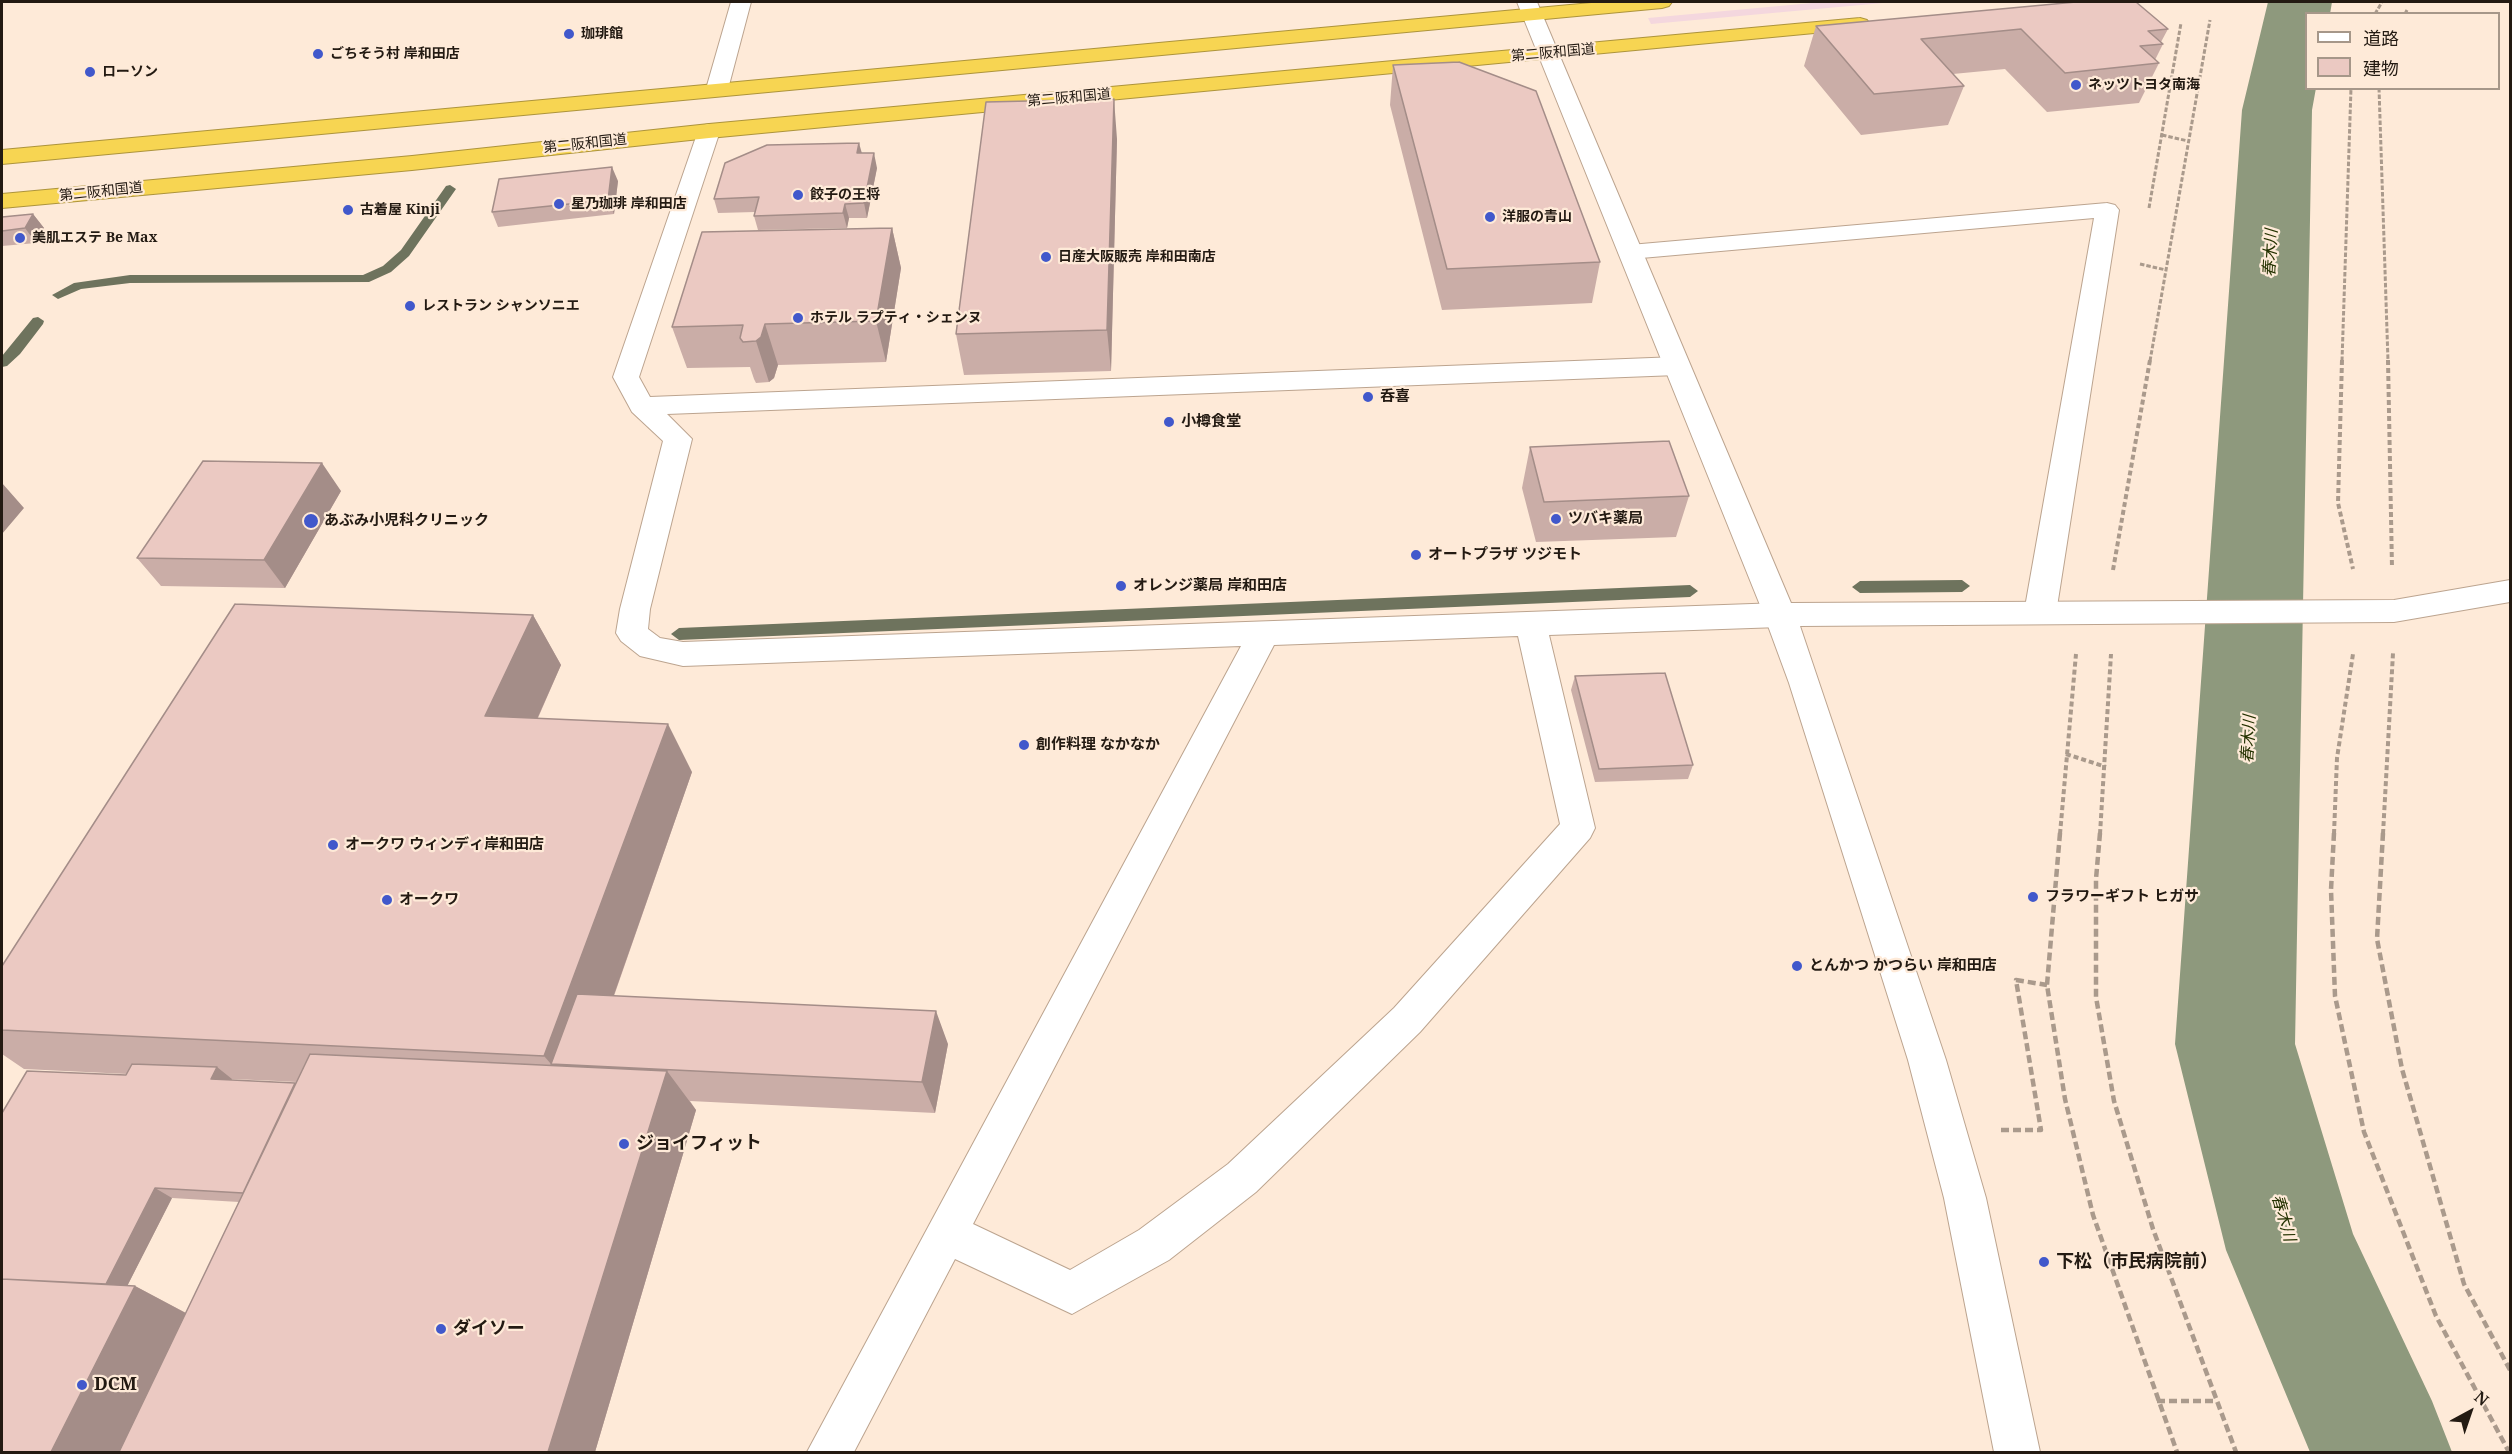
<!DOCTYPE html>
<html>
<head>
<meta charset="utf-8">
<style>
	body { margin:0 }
	#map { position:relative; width:2512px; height:1454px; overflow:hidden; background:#feead8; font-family:"Noto Serif","Noto Sans JP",serif }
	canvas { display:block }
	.frame { position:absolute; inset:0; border:3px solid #231a12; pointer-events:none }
	.legend { position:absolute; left:2305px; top:12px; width:195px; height:78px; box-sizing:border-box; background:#feead8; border:2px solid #a69789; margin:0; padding:8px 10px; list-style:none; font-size:18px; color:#231a12 }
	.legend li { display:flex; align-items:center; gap:12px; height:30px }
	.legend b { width:30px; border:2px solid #a69789 }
	.north { position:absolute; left:2440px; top:1382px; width:60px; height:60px; -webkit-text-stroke:4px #feead8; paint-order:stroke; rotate:40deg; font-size:16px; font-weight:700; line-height:24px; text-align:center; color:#231a12 }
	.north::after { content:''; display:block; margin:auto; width:21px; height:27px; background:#231a12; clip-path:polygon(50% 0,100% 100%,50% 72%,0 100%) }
</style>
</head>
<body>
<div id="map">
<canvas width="2512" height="1454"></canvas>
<div class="frame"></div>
<ul class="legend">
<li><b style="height:8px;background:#fff"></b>道路</li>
<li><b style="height:16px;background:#ebc9c2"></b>建物</li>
</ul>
<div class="north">N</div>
</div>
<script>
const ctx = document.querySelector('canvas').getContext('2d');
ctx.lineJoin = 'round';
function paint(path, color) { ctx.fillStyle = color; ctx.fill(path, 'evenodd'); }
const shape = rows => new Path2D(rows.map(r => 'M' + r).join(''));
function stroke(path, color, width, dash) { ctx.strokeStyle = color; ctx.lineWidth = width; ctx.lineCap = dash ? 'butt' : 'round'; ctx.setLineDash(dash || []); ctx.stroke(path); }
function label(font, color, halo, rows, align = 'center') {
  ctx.font = font + ' "Noto Serif","Noto Sans JP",serif'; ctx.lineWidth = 4.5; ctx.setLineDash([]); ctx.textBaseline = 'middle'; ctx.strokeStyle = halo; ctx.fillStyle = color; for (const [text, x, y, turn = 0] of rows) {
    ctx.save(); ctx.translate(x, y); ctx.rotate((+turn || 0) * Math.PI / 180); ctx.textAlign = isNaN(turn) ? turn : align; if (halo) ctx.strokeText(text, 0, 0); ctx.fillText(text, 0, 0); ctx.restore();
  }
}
paint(shape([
	[1823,2,1894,2,1651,24,1648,18]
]), '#f4d7de');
paint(shape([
	[450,185,456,189,409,256,391,272,369,282,130,283,81,289,58,299,52,295,74,283,130,275,363,275,383,266,401,250,446,186,450,185],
	[38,317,44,321,43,324,20,354,7,366,2,367,2,356,33,318,38,317],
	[1962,580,1970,586,1962,592,1860,593,1852,587,1860,581,1962,580],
	[1690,585,1698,591,1690,597,679,640,671,634,679,628,1690,585]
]), '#6e735d');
paint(shape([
	[2268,2,2332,2,2330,14,2306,14,2306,88,2316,88,2312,110,2295,1044,2353,1234,2432,1401,2452,1452,2310,1452,2226,1250,2175,1044,2242,110,2268,2]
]), '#8e997d');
const street = shape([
	[731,2,751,2,728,89,725,94,717,96,709,94,706,89,731,2],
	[709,124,717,126,720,131,639,377,650,397,1677,357,1686,360,1690,366,1686,372,1677,375,667,414,692,439,650,609,648,629,660,638,683,642,1780,603,1791,607,1796,615,1791,623,1780,627,1549,635,1595,828,1590,838,1420,1032,1256,1192,1169,1260,1072,1314,955,1259,854,1452,807,1452,1241,646,683,666,640,656,621,641,616,633,620,609,663,441,632,412,613,377,698,131,701,126,709,124],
	[1518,636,1560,824,1394,1008,1228,1164,1139,1230,1070,1270,973,1224,1274,645,1518,636],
	[2107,203,2115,205,2119,210,2056,613,2051,621,2040,624,2029,621,2024,613,2094,218,1630,259,1621,257,1618,252,1621,247,1630,245,2107,203]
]);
const secondary = shape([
	[1517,2,1537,2,1791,603,2394,600,2510,580,2510,602,2394,622,1800,626,1946,1060,1986,1198,2040,1452,1994,1452,1944,1198,1908,1060,1789,683,1764,615,1517,2]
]);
const highway = shape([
	[1602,2,1672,2,1669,6,1662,8,2,164,2,150,1602,2],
	[1860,18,1867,20,1870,24,1867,28,709,138,412,170,2,208,2,194,412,156,709,124,1860,18]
]);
stroke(street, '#bca48f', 2);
stroke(secondary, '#bca48f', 2);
stroke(highway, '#ad943c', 2);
stroke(shape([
	[2375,14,2382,2],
	[2405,14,2407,10],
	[2379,88,2388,361],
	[2162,135,2188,141],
	[2149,208,2181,23],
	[2140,264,2166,270],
	[2150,361,2210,20],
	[2342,361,2351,88]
]), '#aa9a8c', 3, [4.5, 2]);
stroke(shape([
	[2342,360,2338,503,2353,569],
	[2388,360,2392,568],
	[2113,570,2150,360],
	[2066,754,2106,767],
	[2060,834,2076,654],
	[2100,834,2111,654],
	[2334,834,2337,758,2353,654],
	[2383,834,2393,653]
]), '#aa9a8c', 4, [5, 3]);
stroke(shape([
	[2060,833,2047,985,2065,1099,2093,1215,2177,1452],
	[2100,833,2096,879,2096,997,2114,1101,2153,1229,2236,1452],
	[2334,833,2331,890,2335,996,2364,1132,2436,1316,2509,1452],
	[2383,833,2377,939,2402,1069,2464,1284,2510,1370],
	[2001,1130,2041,1130,2016,980,2047,985],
	[2157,1401,2216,1401]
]), '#aa9a8c', 4.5, [8, 4]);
paint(street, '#fff');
paint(secondary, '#fff');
paint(highway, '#f7d552');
paint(shape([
	[1816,26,2168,29,2161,42,2163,44,2155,60,2159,63,2139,103,2047,112,2005,69,1953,74,1964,86,1948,125,1861,135,1804,66],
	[1393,65,1600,262,1592,303,1442,310,1390,105],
	[1117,139,1111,371,964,375,956,334],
	[877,168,867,218,849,218,847,228,758,230,754,216,755,212,718,213,714,199],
	[618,181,614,214,498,227,492,212],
	[33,214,44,228,36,243,2,246,2,217],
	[892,228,901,268,886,362,778,365,774,378,769,382,756,383,754,379,750,367,687,368,672,327],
	[1530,447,1689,496,1676,537,1536,542,1522,488],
	[341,491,285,588,161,586,137,558],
	[533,615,561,665,538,718,692,772,614,996,948,1044,935,1113,690,1101,696,1110,595,1452,2,1452,127,1074,24,1069,2,1054,2,966],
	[232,1079,278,1081,296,1082,295,1083,231,1080],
	[172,1198,239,1202,186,1313,135,1286,127,1286],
	[1575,676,1693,765,1688,779,1595,782,1571,690]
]), '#caada7');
paint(shape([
	[1114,99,1117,139,1111,371,1107,330],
	[859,143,863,157,857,153],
	[874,153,877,168,867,218,864,203],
	[612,167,618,181,614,214,608,200],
	[845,204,849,218,847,228,843,213],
	[33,214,44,228,36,243,25,228],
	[892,228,901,268,886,362,876,321],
	[765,324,778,365,774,378,769,382,756,341],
	[322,463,341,491,285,588,264,560],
	[2,483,24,508,2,534],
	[533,615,561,665,517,764,485,716],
	[668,724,692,772,589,1066,551,1064,544,1056],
	[936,1011,948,1044,935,1113,922,1082],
	[217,1067,232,1079,226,1091,211,1079],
	[667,1071,696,1110,595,1452,548,1452],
	[155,1188,172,1198,114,1312,96,1304],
	[135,1286,195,1318,131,1452,51,1452]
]), '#a48d88');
const building = shape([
	[2076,2,2136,2,2168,29,2148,31,2163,44,2140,46,2159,63,2065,73,2021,29,1921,39,1964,86,1874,94,1816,26,2076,2],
	[1459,62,1536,91,1600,262,1447,269,1393,65,1459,62],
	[1114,99,1107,330,956,334,986,102,1114,99],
	[859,143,857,153,874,153,864,203,845,204,843,213,754,216,759,197,714,199,725,163,767,145,859,143],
	[612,167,608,200,492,212,499,179,612,167],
	[33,214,25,228,2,231,2,217,33,214],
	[892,228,876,321,765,324,761,337,756,341,743,342,740,338,743,325,672,327,702,232,892,228],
	[1669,441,1689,496,1544,502,1530,447,1669,441],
	[203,461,322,463,264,560,137,558,203,461],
	[235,604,533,615,485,716,668,724,544,1056,2,1030,2,966,235,604],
	[1665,673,1693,765,1599,769,1575,676,1665,673],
	[577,994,936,1011,922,1082,551,1064,577,994],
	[310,1054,667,1071,548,1452,119,1452,310,1054],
	[132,1064,217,1067,211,1079,295,1083,243,1193,155,1188,106,1284,2,1279,2,1113,27,1071,126,1075,132,1064],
	[2,1279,135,1286,51,1452,2,1452,2,1279]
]);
paint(building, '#ebc9c2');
stroke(building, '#a48d88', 1.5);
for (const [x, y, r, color] of [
	[569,34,6,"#4158cb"],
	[318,54,6,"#4158cb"],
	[90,72,6,"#4158cb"],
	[2076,85,6,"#4158cb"],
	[798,195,6,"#4158cb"],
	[559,204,6,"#4158cb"],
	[348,210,6,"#4158cb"],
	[1490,217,6,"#4158cb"],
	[20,238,6,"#4158cb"],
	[1046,257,6,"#4158cb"],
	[410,306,6,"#4158cb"],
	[798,318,6,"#4158cb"],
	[1368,397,6,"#4158cb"],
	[1169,422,6,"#4158cb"],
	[1556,519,6,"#4158cb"],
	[311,521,8,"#4158cb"],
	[1416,555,6,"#4158cb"],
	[1121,586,6,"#4158cb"],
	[1024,745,6,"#4158cb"],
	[333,845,6,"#4158cb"],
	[2033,897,6,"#4158cb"],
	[387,900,6,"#4158cb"],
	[1797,966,6,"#4158cb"],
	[624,1144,6,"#4158cb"],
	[2044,1262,6,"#4158cb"],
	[441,1329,6,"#4158cb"],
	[82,1385,6,"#4158cb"]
]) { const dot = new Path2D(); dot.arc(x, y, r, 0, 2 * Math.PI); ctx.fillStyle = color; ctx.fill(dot); stroke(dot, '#feead8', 2); }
label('bold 14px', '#231a12', '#feead8', [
	["珈琲館",581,34],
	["ごちそう村 岸和田店",330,54],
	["ローソン",102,72],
	["ネッツトヨタ南海",2088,85],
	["餃子の王将",810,195],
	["星乃珈琲 岸和田店",571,204],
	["古着屋 Kinji",360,210],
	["洋服の青山",1502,217],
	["美肌エステ Be Max",32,238],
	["日産大阪販売 岸和田南店",1058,257],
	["レストラン シャンソニエ",422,306],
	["ホテル ラプティ・シェンヌ",810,318]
], 'left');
label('14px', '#231a12', '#feead8', [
	["第二阪和国道",1553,53,-5],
	["第二阪和国道",1069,98,-5],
	["第二阪和国道",585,144,-6],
	["第二阪和国道",101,192,-6]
]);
label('bold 15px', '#231a12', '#feead8', [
	["呑喜",1380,397],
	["小樽食堂",1181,422],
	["ツバキ薬局",1568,519],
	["あぶみ小児科クリニック",324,521],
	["オートプラザ ツジモト",1428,555],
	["オレンジ薬局 岸和田店",1133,586],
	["創作料理 なかなか",1036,745],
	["オークワ ウィンディ岸和田店",345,845],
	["フラワーギフト ヒガサ",2045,897],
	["オークワ",399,900],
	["とんかつ かつらい 岸和田店",1809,966]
], 'left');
label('italic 16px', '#243201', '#feead8', [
	["春木川",2271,253,-87],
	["春木川",2249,739,-87],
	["春木川",2283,1218,74]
]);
label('bold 18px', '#231a12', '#feead8', [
	["ジョイフィット",636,1144],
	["下松（市民病院前）",2056,1262],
	["ダイソー",453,1329],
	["DCM",94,1385]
], 'left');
</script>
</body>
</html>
